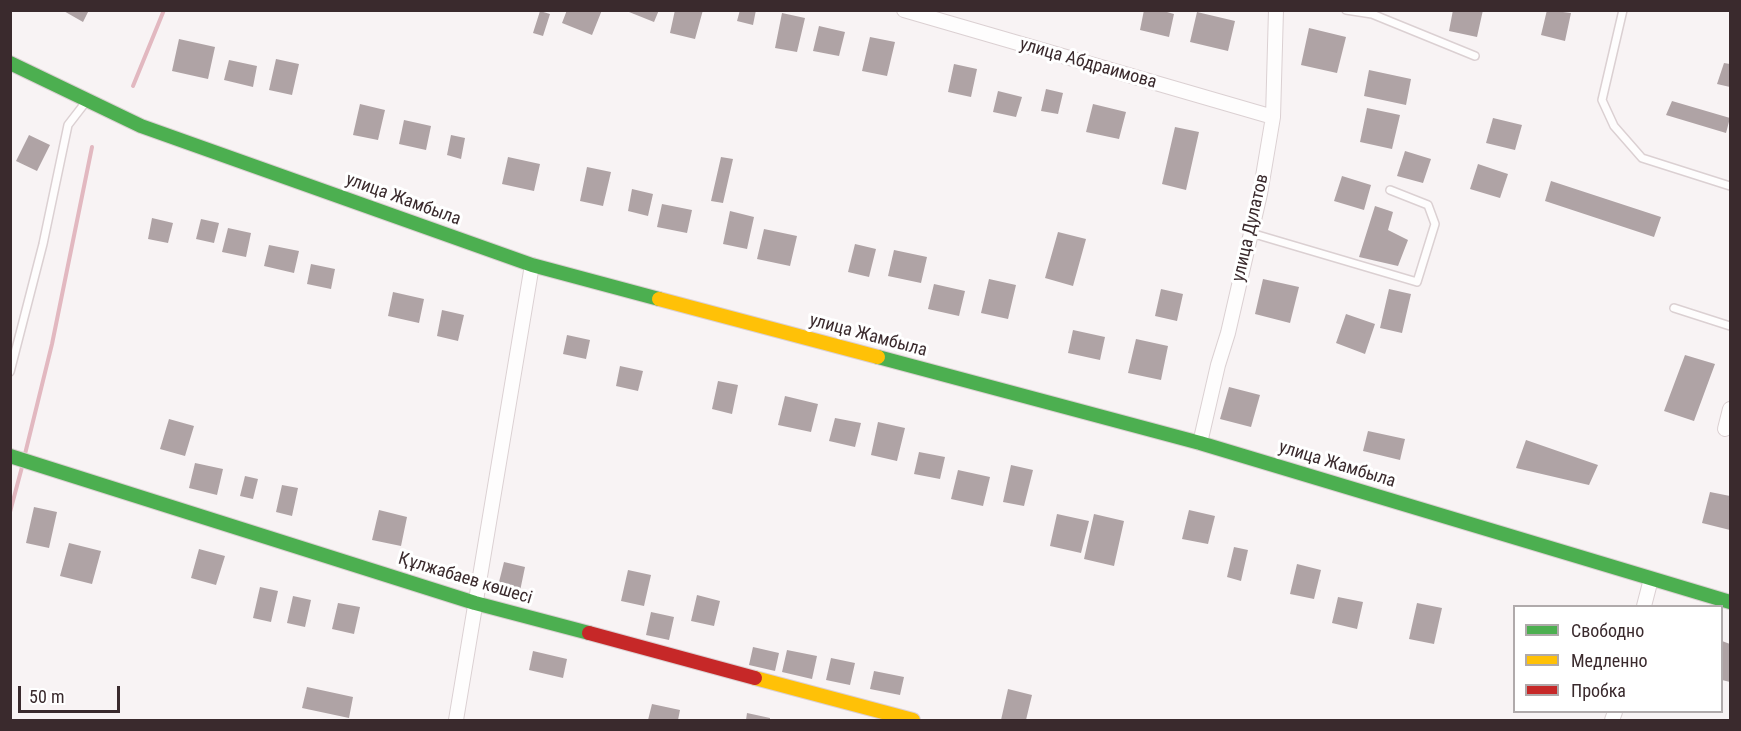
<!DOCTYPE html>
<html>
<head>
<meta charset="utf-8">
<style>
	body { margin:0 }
	#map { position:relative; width:1741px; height:731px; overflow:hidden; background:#f8f3f4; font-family:"Roboto Condensed",sans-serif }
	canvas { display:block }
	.frame { position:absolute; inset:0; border:12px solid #3a2a2d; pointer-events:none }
	.legend { position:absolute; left:1513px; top:605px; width:210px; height:108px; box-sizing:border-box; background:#fff; border:2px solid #b0aaab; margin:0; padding:8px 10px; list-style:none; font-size:18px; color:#3a2a2d }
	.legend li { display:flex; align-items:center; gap:12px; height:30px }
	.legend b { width:30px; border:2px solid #b0aaab }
	.scale { position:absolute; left:18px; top:686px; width:102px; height:27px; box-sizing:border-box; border:3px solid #3a2a2d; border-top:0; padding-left:8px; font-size:18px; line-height:21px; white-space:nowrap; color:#3a2a2d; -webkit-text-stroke:4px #fff; paint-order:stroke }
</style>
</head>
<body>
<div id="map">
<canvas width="1741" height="731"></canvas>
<div class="frame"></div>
<ul class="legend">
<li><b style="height:8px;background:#4caf50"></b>Свободно</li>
<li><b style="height:8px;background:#ffc107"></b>Медленно</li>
<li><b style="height:8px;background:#c62828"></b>Пробка</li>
</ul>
<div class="scale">50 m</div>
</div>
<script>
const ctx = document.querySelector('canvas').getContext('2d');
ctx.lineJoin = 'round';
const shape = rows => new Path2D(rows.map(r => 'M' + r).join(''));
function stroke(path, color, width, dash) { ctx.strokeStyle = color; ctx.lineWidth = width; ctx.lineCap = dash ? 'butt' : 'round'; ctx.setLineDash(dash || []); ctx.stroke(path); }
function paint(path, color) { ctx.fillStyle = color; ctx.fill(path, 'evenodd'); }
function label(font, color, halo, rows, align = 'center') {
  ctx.font = font + ' "Roboto Condensed",sans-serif'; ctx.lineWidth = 6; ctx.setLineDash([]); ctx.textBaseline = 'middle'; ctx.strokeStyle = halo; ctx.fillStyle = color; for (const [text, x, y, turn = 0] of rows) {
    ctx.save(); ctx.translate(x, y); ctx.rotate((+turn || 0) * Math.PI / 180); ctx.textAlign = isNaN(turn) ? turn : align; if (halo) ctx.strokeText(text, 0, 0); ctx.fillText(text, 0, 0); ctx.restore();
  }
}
stroke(shape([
	[133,86,164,10],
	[25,454,52,344,92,147],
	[10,512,22,467]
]), '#e2b8c0', 4);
paint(shape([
	[62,10,89,10,83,22],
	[567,10,602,10,592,35,562,23],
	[624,10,659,10,654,22],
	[675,10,703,10,695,39,670,33],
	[740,10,756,10,753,25,737,21],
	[1144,10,1160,10,1174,14,1169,37,1140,30],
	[1453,10,1483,10,1477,37,1449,31],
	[1547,10,1571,13,1565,41,1541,35],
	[540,11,550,14,543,36,533,33],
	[1197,12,1235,21,1228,51,1190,42],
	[782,13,805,18,797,52,775,48],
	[819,26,845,32,839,56,813,51],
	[1309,28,1346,37,1337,73,1301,65],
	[870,37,895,42,887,76,862,71],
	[179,39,215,47,208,79,172,71],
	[276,59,299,64,292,95,269,90],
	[229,60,257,66,253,87,224,80],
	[1724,63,1730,64,1730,87,1717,84],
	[954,64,977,69,971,97,948,92],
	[1369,70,1411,79,1406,105,1364,96],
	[1046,89,1063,93,1058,114,1041,111],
	[998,91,1022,97,1016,117,993,112],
	[1672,101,1730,118,1726,133,1666,115],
	[360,104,385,110,378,140,353,135],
	[1093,104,1126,112,1119,139,1086,132],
	[1367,108,1400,115,1392,149,1360,142],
	[1493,118,1522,125,1515,150,1486,143],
	[404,120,431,126,426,150,399,144],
	[1175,127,1199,132,1186,190,1162,184],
	[29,135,50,145,37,171,16,161],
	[451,135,465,138,461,159,447,155],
	[1405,151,1431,159,1423,183,1397,176],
	[508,157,540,164,534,191,502,184],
	[721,157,733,159,723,203,711,201],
	[1478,164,1508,174,1500,198,1470,189],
	[587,167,611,172,603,206,580,201],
	[1342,176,1371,185,1364,210,1334,201],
	[1551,181,1661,217,1654,237,1545,201],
	[632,189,653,194,648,216,628,211],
	[662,204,692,210,687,233,657,227],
	[1375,206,1393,212,1388,230,1408,240,1398,266,1359,257],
	[730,211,754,217,747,249,723,244],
	[152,218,173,223,168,243,148,239],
	[201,219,219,223,214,243,196,239],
	[228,228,251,233,246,257,222,252],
	[764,229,797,236,790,266,757,259],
	[1058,232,1086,239,1073,286,1045,278],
	[855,244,876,249,869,277,848,272],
	[269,245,299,251,294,273,264,266],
	[894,250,927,257,921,283,888,276],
	[311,264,335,269,331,289,307,284],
	[989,279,1016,285,1008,319,981,313],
	[1263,279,1299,287,1290,323,1255,314],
	[934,284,965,291,959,316,928,309],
	[1161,289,1183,294,1177,321,1155,316],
	[1389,289,1411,294,1402,333,1380,328],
	[393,292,424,299,419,323,388,316],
	[442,310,464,315,458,341,437,336],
	[1346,314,1375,324,1365,354,1336,343],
	[1073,330,1105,337,1100,360,1068,353],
	[567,335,590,340,586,359,563,354],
	[1136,339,1168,346,1161,380,1128,373],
	[1685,355,1715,364,1694,421,1664,411],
	[620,366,643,371,638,391,616,386],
	[718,381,738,385,732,414,712,409],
	[1229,387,1260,395,1251,427,1220,419],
	[785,396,818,404,811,432,778,425],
	[835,418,861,423,855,447,829,441],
	[169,419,194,426,185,456,160,449],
	[878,422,905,428,897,461,871,455],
	[1368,431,1405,439,1400,460,1363,451],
	[1526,440,1598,465,1589,485,1516,468],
	[919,452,945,457,940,479,914,474],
	[195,463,223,469,217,495,189,488],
	[1011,465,1033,470,1024,506,1003,502],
	[958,470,990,477,983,506,951,499],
	[245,476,258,479,253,499,240,496],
	[282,485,298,488,292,516,276,512],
	[1710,492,1730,496,1730,530,1702,523],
	[34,507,57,512,49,548,26,543],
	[379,510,407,517,401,546,372,540],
	[1189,510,1215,516,1208,544,1182,539],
	[1057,514,1089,521,1081,553,1050,546],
	[1094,514,1124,521,1114,566,1084,559],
	[69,543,101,551,92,584,60,576],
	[1234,547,1248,550,1241,581,1227,577],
	[199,549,225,556,216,585,191,578],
	[504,562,525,567,520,591,498,586],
	[1297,564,1321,570,1314,599,1290,594],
	[628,570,651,575,644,606,621,601],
	[260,587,278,591,271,622,253,618],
	[697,595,720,601,714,626,691,621],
	[293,596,311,600,305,627,287,623],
	[1338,597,1363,602,1357,629,1332,623],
	[338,603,360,607,354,634,332,629],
	[1417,603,1442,608,1434,644,1409,639],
	[651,612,674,617,669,640,646,635],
	[1722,641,1730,644,1730,682,1722,680],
	[753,647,779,653,775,671,749,665],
	[787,650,817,656,812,679,782,672],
	[533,651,567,659,563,678,529,670],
	[831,658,855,663,850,685,826,680],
	[874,671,904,677,900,695,870,689],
	[307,687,353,697,349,718,302,708],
	[1008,689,1032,695,1026,720,1001,720],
	[652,704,680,710,678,720,648,720],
	[747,713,770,718,770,720,746,720]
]), '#afa3a5');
const lane = shape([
	[1346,10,1372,14,1475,56],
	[1623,10,1602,100,1614,126,1642,158,1730,186],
	[1251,233,1417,282,1435,224,1428,205,1390,190],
	[1674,308,1730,326],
	[10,372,43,244,68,125,85,103]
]);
const street = shape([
	[904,10,1273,117],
	[1725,429,1730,409],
	[1200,443,1218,365,1228,333,1260,194,1273,117,1276,10],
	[1644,606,1651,579],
	[456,720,532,265],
	[1612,720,1615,712]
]);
const fast = shape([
	[10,63,141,126,532,265,659,299],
	[878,357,1200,443,1730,602],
	[10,456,475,603,589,633]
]);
const slow = shape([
	[659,299,878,357],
	[755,678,913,720]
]);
const jam = shape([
	[589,633,755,678]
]);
stroke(lane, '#dbd0d2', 10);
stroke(street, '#dbd0d2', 16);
stroke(fast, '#dbd0d2', 16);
stroke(slow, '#dbd0d2', 16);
stroke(jam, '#dbd0d2', 16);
stroke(lane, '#fefdfd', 7);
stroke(street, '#fefdfd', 14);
stroke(fast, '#4caf50', 14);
stroke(slow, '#ffc107', 14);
stroke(jam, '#c62828', 14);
label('18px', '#3a2a2d', '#fff', [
	["улица Абдраимова",1088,64,16],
	["улица Жамбыла",403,200,20],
	["улица Дулатов",1251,228,-77],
	["улица Жамбыла",868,336,15],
	["улица Жамбыла",1337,465,17],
	["Құлжабаев көшесі",465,579,17]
]);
</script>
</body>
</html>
